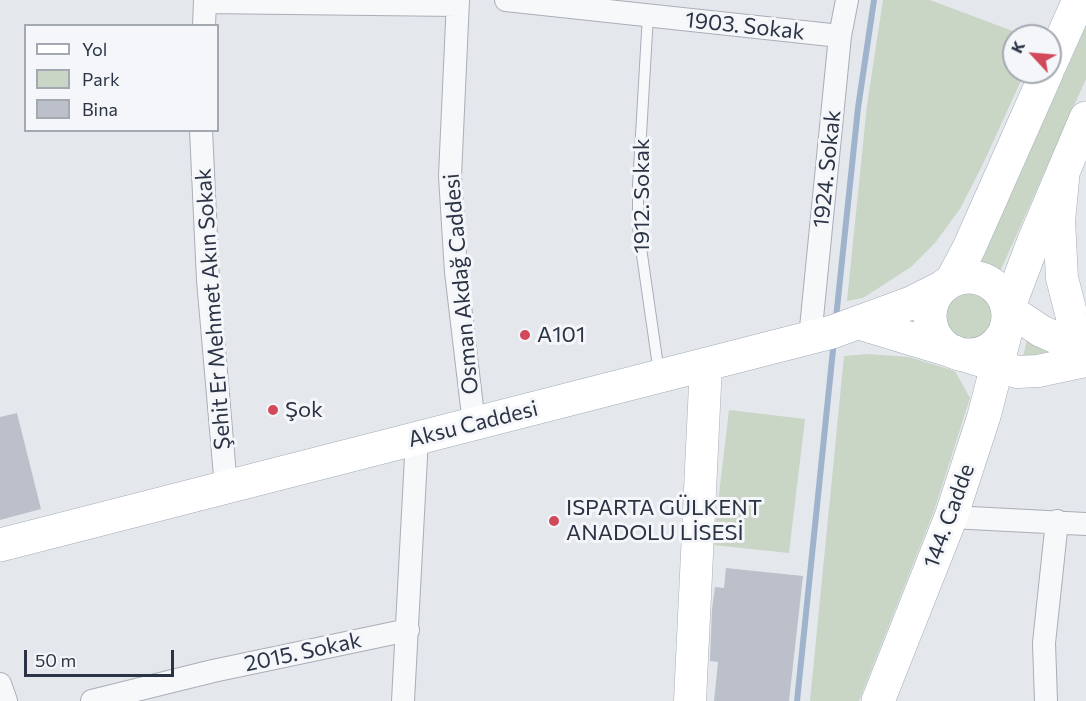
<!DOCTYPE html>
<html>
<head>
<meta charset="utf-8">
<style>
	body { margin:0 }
	#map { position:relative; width:1086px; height:701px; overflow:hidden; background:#e4e7ec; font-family:Commissioner,sans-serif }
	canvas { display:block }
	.legend { position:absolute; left:24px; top:24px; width:195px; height:108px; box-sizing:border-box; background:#f4f6f9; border:2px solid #a4a8b1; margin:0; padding:8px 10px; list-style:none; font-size:18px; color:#2b3445 }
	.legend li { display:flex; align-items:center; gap:12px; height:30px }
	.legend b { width:30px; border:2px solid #a4a8b1 }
	.north { position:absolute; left:1002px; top:24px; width:60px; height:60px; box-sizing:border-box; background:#f4f6f9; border:2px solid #a4a8b1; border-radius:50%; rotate:296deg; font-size:16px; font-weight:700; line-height:24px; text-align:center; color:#2b3445 }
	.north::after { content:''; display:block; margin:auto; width:21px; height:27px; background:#d1495b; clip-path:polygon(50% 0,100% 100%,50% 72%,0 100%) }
	.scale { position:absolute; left:24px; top:650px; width:150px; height:27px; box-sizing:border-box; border:3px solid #2b3445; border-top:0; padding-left:8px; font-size:18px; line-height:21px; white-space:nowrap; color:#2b3445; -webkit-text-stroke:4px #f4f6f9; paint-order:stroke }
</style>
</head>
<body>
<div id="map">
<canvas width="1086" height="701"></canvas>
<ul class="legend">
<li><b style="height:8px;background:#fff"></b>Yol</li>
<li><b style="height:16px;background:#c9d6c5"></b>Park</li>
<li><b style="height:16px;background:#bbc0ca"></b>Bina</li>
</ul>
<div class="north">K</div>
<div class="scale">50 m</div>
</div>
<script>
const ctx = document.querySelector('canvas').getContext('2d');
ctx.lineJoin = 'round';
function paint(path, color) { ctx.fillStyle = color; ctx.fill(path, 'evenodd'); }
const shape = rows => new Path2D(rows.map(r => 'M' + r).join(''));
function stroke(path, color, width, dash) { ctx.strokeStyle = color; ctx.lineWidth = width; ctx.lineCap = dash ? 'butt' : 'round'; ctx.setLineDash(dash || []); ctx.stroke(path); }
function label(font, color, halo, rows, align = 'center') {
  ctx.font = font + ' Commissioner,sans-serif'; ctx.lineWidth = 6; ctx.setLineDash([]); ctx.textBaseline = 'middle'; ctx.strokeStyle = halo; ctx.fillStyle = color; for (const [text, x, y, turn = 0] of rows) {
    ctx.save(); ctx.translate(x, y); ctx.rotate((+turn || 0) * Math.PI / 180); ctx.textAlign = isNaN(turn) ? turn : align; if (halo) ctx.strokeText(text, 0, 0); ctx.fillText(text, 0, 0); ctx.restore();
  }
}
paint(shape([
	[883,0,930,0,1026,36,1014,36,1014,72,1025,72,982,166,960,209,935,243,911,267,863,298,847,301,867,105],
	[1086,26,1086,79,999,274,982,266,981,262],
	'944 314a25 25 0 1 1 50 0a25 25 0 1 1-50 0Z',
	[1028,335,1076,355,1023,357],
	[868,354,909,357,955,371,970,398,934,511,859,701,810,701,844,356],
	[729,410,805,419,789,553,713,545]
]), '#c9d6c5');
stroke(shape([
	[836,318,858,108,874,0],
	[797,701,834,340]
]), '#9fb4cc', 6);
paint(shape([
	[17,413,41,509,0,520,0,417],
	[726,568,803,576,789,701,714,701,718,662,710,661,712,609,715,587,724,588]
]), '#bbc0ca');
const lane = shape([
	[648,15,638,186,638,227,659,373]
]);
const street = shape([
	[458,0,450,176,456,272,474,424],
	[506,0,840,36],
	[205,2,457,5],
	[204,26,205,0],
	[201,130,208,280,226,487],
	[810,338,840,36,847,0],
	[951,517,1086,524],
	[0,684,6,701],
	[92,701,213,671,408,630],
	[403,701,417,438],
	[1046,701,1044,643,1057,521]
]);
const secondary = shape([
	[1063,180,1059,221,1062,278,1072,317,1086,342],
	[1008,309,1041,331,1086,351],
	[956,353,1017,372,1038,371,1086,361],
	[690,701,706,364]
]);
const primary = shape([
	[1050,65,1079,0],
	'930 316a39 39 0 1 1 78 0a39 39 0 1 1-78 0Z',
	[952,280,969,248,1047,72],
	[1008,309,1033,243,1086,118],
	[859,323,955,352],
	[0,545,832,332,911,303,941,288],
	[878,701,951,517,984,416,1007,327]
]);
stroke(lane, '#a9aeb7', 12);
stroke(street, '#a9aeb7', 24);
stroke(secondary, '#a9aeb7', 33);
stroke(primary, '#a3abb8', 34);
stroke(lane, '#f7f8fa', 10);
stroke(street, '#f7f8fa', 22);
stroke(secondary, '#fff', 32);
stroke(primary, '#fff', 33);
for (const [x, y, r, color] of [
	[525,335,6,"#d1495b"],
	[273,410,6,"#d1495b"],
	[554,521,6,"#d1495b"]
]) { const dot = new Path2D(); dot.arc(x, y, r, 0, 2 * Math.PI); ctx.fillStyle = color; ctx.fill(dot); stroke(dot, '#f4f6f9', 2); }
label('22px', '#2b3445', '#f4f6f9', [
	["1903. Sokak",745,26,6],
	["1924. Sokak",827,169,-84],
	["1912. Sokak",642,196,-90],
	["Osman Akdağ Caddesi",461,284,-95],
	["Şehit Er Mehmet Akın Sokak",213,309,-94],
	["Aksu Caddesi",473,424,-14],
	["144. Cadde",949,516,-70],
	["2015. Sokak",303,652,-12]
]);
label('22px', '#2b3445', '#f4f6f9', [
	["A101",537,335],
	["Şok",285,410],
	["ISPARTA GÜLKENT",566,508],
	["ANADOLU LİSESİ",566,533]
], 'left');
</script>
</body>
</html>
